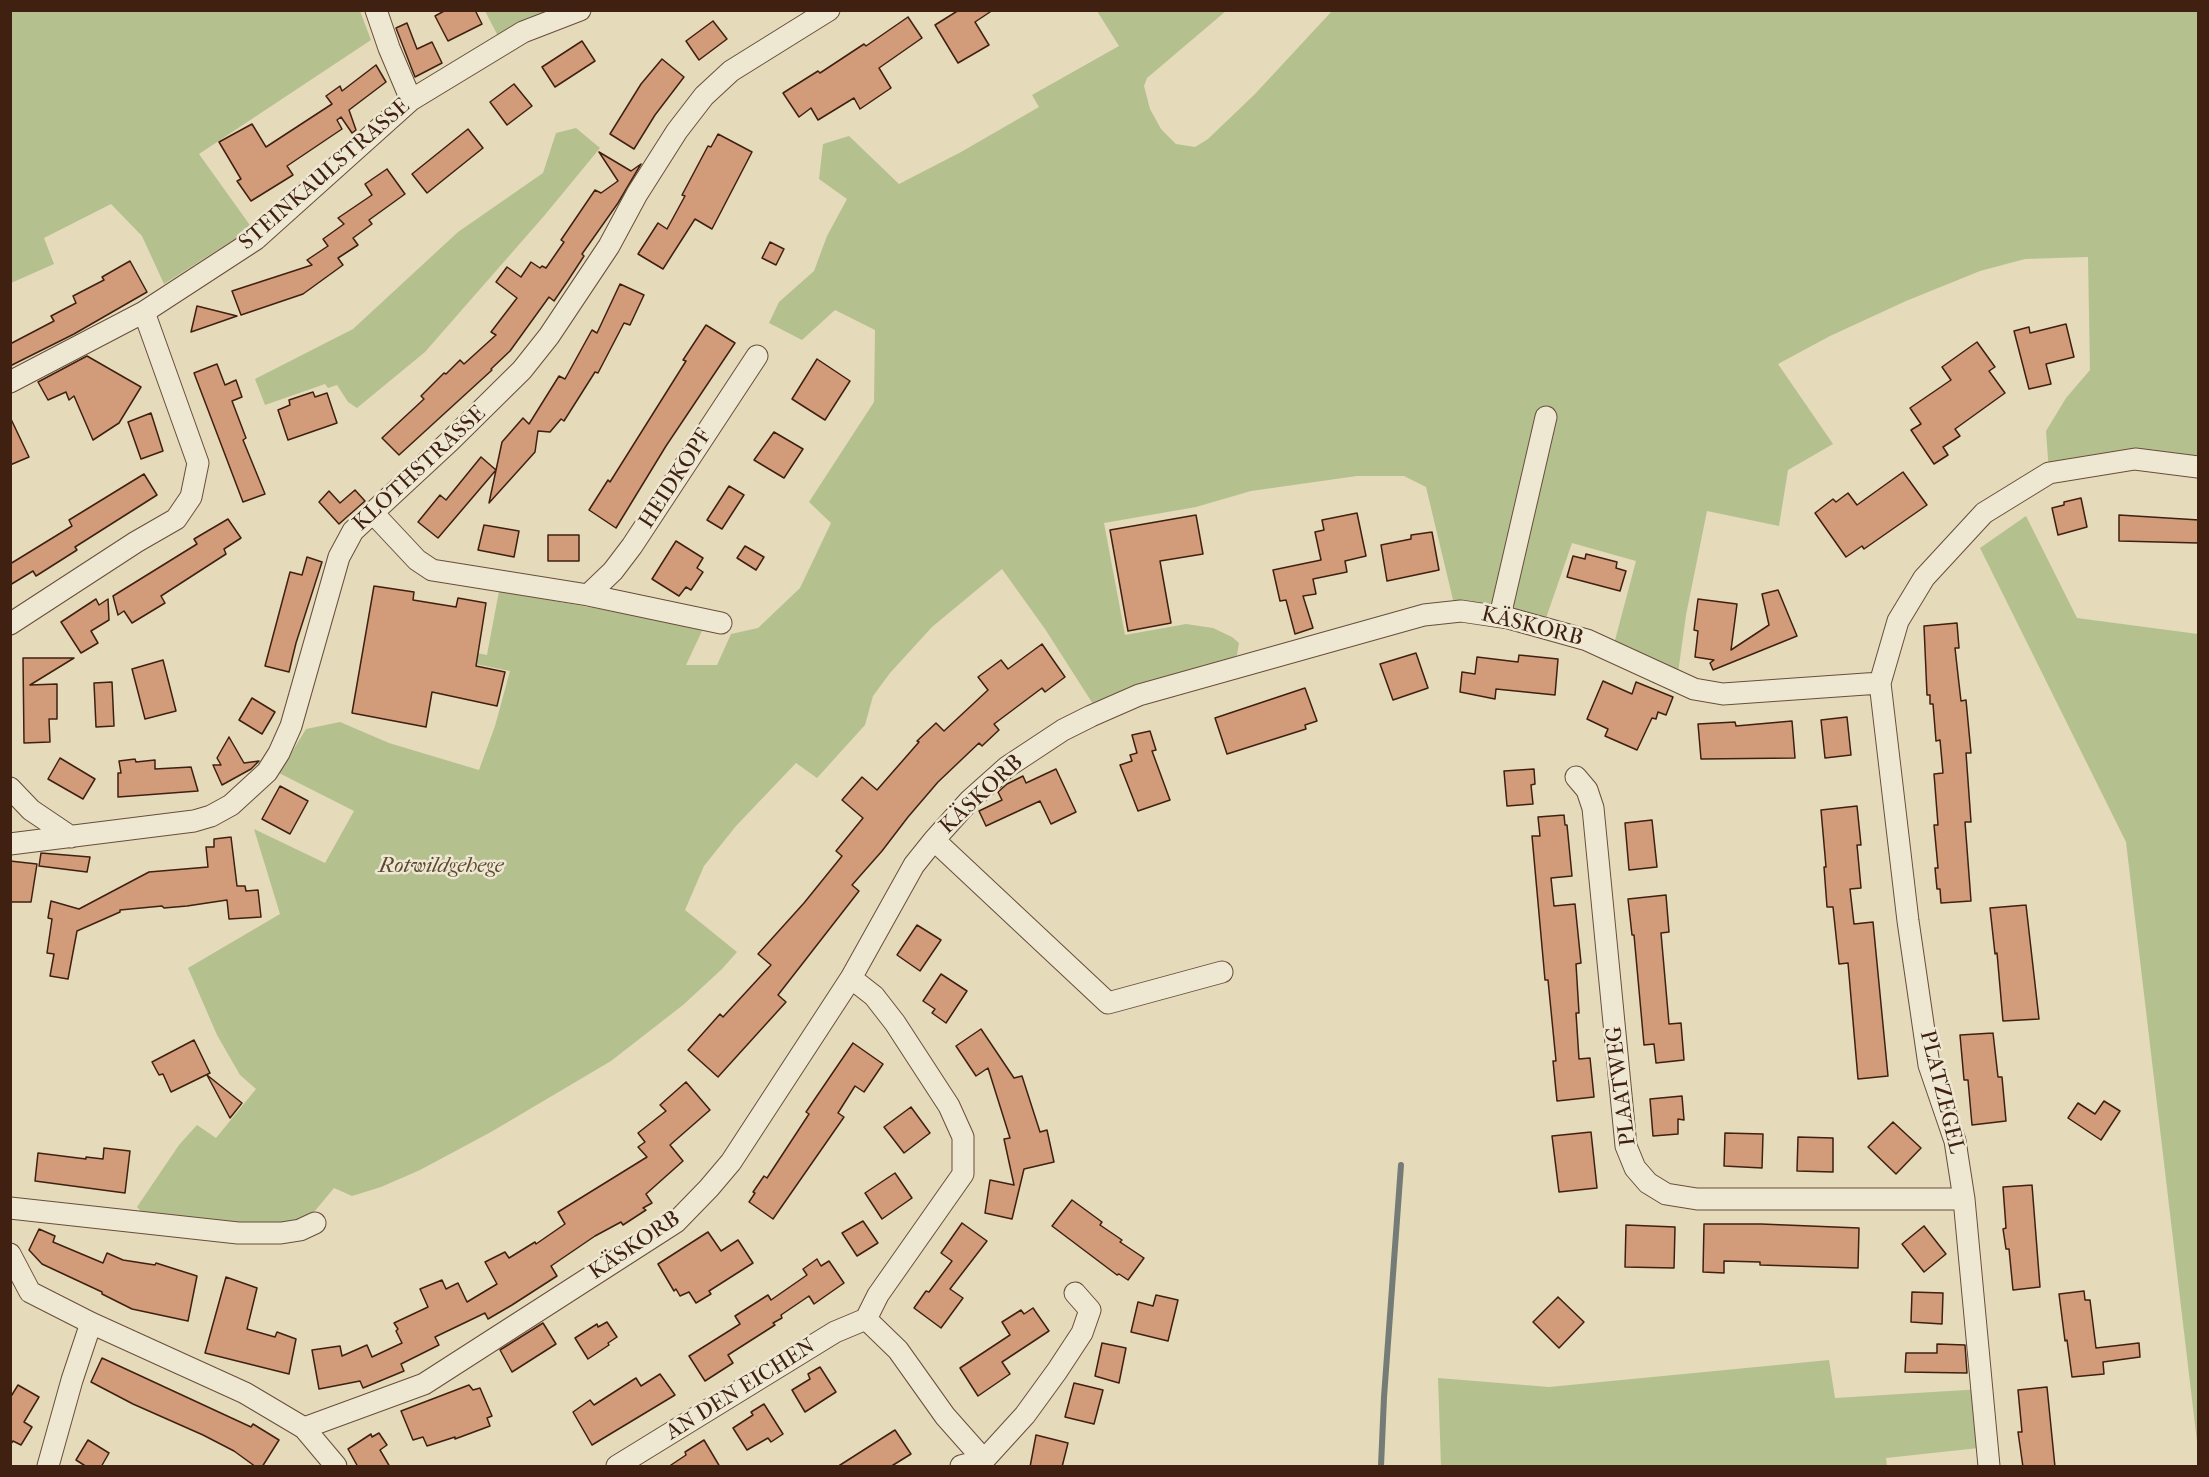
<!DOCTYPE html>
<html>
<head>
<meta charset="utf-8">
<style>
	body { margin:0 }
	#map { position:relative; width:2209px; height:1477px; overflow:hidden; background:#e5dab9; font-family:"IM FELL French Canon",serif }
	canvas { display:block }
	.frame { position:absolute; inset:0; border:12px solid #3f2011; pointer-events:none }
</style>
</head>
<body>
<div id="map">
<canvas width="2209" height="1477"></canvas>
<div class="frame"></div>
</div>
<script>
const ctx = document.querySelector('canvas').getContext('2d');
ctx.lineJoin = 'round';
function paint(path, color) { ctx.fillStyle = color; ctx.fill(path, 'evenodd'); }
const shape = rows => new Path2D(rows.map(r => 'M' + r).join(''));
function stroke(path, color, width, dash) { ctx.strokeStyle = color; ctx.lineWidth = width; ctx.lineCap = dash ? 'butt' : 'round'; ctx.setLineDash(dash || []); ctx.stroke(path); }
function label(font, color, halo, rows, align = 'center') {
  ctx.font = font + ' "IM FELL French Canon",serif'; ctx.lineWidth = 5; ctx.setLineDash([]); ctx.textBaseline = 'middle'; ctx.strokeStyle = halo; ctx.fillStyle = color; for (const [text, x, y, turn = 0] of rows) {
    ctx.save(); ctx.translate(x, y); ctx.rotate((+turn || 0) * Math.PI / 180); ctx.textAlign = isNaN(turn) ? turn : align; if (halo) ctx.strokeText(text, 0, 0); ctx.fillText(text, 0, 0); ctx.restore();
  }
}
paint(shape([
	[544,10,545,12,498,36,485,11],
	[10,11,360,11,371,40,199,154,252,228,164,284,142,236,111,204,44,238,54,264,11,283],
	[1097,11,1226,11,1147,78,1144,86,1150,109,1161,129,1176,144,1195,147,1208,139,1255,94,1332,11,2198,11,2198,467,2135,459,2049,473,2046,431,2066,398,2090,370,2088,257,2025,259,1980,271,1906,301,1830,336,1778,364,1833,444,1788,470,1779,526,1707,511,1686,615,1678,673,1614,644,1636,561,1572,543,1545,621,1454,604,1426,487,1404,476,1357,476,1251,491,1196,507,1104,523,1125,635,1186,624,1213,628,1232,637,1239,643,1237,655,1228,663,1133,689,1093,704,1045,629,1002,569,932,627,890,673,873,696,865,725,817,778,796,763,736,826,704,866,685,910,737,952,722,969,683,1005,611,1061,491,1132,420,1170,381,1187,352,1196,334,1188,309,1218,277,1226,144,1215,137,1207,179,1145,197,1125,216,1138,256,1089,240,1075,217,1035,188,968,280,914,254,829,325,863,354,811,279,773,306,729,340,722,389,743,479,770,495,726,510,671,435,656,436,645,487,655,499,591,694,626,702,631,686,665,717,665,731,634,758,628,800,588,831,523,809,502,874,402,875,330,835,310,802,340,769,323,779,302,814,271,827,236,847,199,819,179,823,144,849,136,899,184,961,152,1039,107,1032,95,1119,46],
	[576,128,600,148,544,216,425,352,357,408,348,402,337,385,328,388,325,384,265,405,255,379,353,329,458,232,543,173,556,133],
	[2026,516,2077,618,2198,634,2198,1450,2126,842,1980,548],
	[1829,1360,1835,1398,1982,1389,1988,1447,1886,1458,1887,1466,1441,1466,1438,1378,1549,1387]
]), '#b5c08f');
stroke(shape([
	[1381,1466,1384,1397,1401,1165]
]), '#757b76', 6);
const building = shape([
	[446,10,475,10,482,24,448,41,435,16,446,10],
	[959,10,993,10,975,22,989,45,958,63,935,25,959,10],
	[908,17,922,38,879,68,891,88,860,109,854,98,818,120,811,108,799,117,783,93,818,71,820,73,864,44,866,46,908,17],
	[713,21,727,39,699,60,686,41,713,21],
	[407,23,417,49,432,42,442,63,415,77,396,28,407,23],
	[582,41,595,61,555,87,542,67,582,41],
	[662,59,684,77,655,115,634,149,610,134,641,84,662,59],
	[376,65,386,82,349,110,356,130,352,133,341,117,337,120,342,129,287,166,293,175,251,201,237,181,241,179,219,142,252,124,266,147,332,104,326,96,340,86,342,91,376,65],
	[514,84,532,106,507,125,490,102,514,84],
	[468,129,483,148,427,193,412,174,468,129],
	[718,134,752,152,712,229,695,219,663,269,638,254,658,223,667,229,685,196,682,195,708,146,711,147,718,134],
	[599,152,631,171,641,164,618,203,582,254,584,256,567,282,554,301,549,297,510,351,491,369,492,370,399,455,382,438,424,399,421,396,444,373,446,374,460,360,464,364,496,335,491,332,517,298,496,282,507,267,521,277,531,262,540,268,542,266,546,268,564,242,561,240,595,190,601,193,618,181,599,152],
	[387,169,405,194,369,220,372,224,353,238,358,245,338,258,343,265,303,294,241,315,232,291,312,265,307,260,328,246,323,239,344,224,338,218,372,195,365,184,387,169],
	[770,242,784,249,776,265,762,258,770,242],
	[130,261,147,292,74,334,10,366,10,344,54,321,51,316,76,303,73,296,104,280,102,277,130,261],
	[620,284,644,295,630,325,624,323,598,373,595,372,564,421,561,419,550,432,538,431,535,452,489,503,502,442,523,418,529,424,559,376,565,379,592,330,597,333,620,284],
	[197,306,237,316,191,332,197,306],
	[2066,324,2074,357,2046,364,2051,384,2029,389,2014,331,2029,327,2030,333,2066,324],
	[706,325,735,343,666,446,616,528,589,510,608,480,610,482,686,361,683,360,706,325],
	[1977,342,1995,367,1989,371,2005,393,1955,429,1960,436,1943,447,1948,455,1934,464,1911,430,1921,424,1910,408,1951,380,1942,367,1977,342],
	[87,356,141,387,119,423,93,440,74,396,69,400,66,392,48,400,38,382,87,356],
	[817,359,850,381,825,420,792,399,817,359],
	[217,364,225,385,236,380,242,397,232,401,246,438,243,440,265,494,243,502,194,373,217,364],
	[313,392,315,397,327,393,337,423,288,440,278,410,290,405,289,400,313,392],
	[151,413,163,451,141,459,128,422,151,413],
	[10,417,29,457,10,465,10,417],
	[774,432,803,449,784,478,754,460,774,432],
	[481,457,496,470,438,538,418,522,440,495,446,500,481,457],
	[1903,472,1927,505,1864,549,1862,546,1846,557,1815,513,1833,499,1836,502,1848,493,1857,505,1903,472],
	[144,474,157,495,75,547,77,550,36,576,33,571,10,585,10,564,72,526,69,520,144,474],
	[729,486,744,495,722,529,707,520,729,486],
	[355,490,365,501,339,524,319,502,329,491,340,503,355,490],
	[2081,498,2087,527,2058,535,2052,508,2064,505,2064,502,2081,498],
	[1357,513,1366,556,1345,561,1347,572,1313,579,1316,594,1303,596,1313,628,1295,634,1286,600,1280,601,1273,570,1321,560,1315,532,1324,530,1322,520,1357,513],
	[1196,515,1203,554,1160,561,1171,623,1128,631,1110,530,1196,515],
	[2119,515,2199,520,2199,543,2119,541,2119,515],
	[228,519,241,538,224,549,226,554,161,596,165,603,132,623,124,611,118,615,113,596,197,544,194,539,228,519],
	[484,525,519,531,514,557,478,550,484,525],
	[1432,532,1439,570,1387,581,1381,545,1411,539,1411,535,1432,532],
	[548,535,579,535,579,561,548,561,548,535],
	[676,541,703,558,697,568,703,572,691,590,686,587,679,596,652,579,676,541],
	[745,546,764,557,756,570,737,558,745,546],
	[1586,554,1617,562,1616,568,1626,571,1620,591,1567,577,1573,556,1585,559,1586,554],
	[307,557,322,562,296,643,289,672,265,666,290,572,302,575,307,557],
	[374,586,414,592,413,600,456,607,458,598,486,603,476,666,505,672,497,706,432,692,426,727,352,713,374,586],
	[1778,590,1797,636,1713,670,1710,663,1714,660,1695,657,1698,631,1694,630,1698,599,1737,604,1731,650,1769,625,1762,594,1778,590],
	[96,599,99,605,108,599,109,620,91,631,98,643,81,653,61,622,96,599],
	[1957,623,1959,648,1955,648,1958,675,1961,701,1966,700,1971,753,1966,753,1971,822,1965,822,1971,901,1941,903,1940,889,1937,889,1935,868,1938,868,1934,825,1938,825,1934,774,1943,773,1940,740,1936,741,1933,704,1930,704,1930,695,1927,695,1924,626,1957,623],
	[1042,644,1065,677,1045,692,1042,688,994,724,999,730,982,746,979,743,938,782,908,817,882,851,852,885,859,891,778,995,786,1002,718,1077,688,1050,720,1014,723,1017,771,965,758,954,804,903,842,856,836,851,863,818,842,800,862,777,877,790,919,742,917,741,936,723,944,731,988,690,978,677,1001,660,1008,669,1042,644],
	[1416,653,1428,688,1393,700,1380,664,1416,653],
	[1519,655,1558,659,1555,695,1496,689,1495,699,1460,692,1462,672,1475,674,1477,657,1518,662,1519,655],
	[23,658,74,658,30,685,57,684,57,719,49,719,50,742,24,743,23,658],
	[163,660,176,711,145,719,132,669,163,660],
	[1603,681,1632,694,1636,682,1673,697,1666,715,1658,712,1656,719,1652,718,1637,750,1605,736,1608,729,1587,719,1603,681],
	[112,682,114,726,96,727,94,683,112,682],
	[1305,688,1317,721,1305,725,1306,729,1227,754,1215,718,1305,688],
	[252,698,275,712,262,734,239,720,252,698],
	[1847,717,1851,755,1825,758,1821,720,1847,717],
	[1792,721,1795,758,1701,759,1698,724,1735,722,1736,726,1792,721],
	[1150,731,1156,750,1152,751,1170,800,1138,811,1120,765,1132,761,1130,755,1137,753,1132,735,1150,731],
	[229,737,244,763,259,761,251,769,222,785,213,765,221,765,217,758,229,737],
	[60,758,95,779,83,799,48,779,60,758],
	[135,759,136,762,155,760,155,769,191,767,198,791,118,797,118,773,121,773,119,761,135,759],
	[1056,769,1076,812,1051,824,1040,801,986,826,979,811,1002,800,998,792,1007,784,1023,776,1026,783,1056,769],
	[1534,769,1535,784,1531,785,1533,804,1507,806,1504,771,1534,769],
	[280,786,308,801,290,834,262,819,280,786],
	[1857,806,1861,845,1857,845,1861,888,1850,889,1854,924,1873,922,1888,1076,1858,1079,1848,963,1839,964,1833,907,1827,907,1824,867,1826,867,1821,810,1857,806],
	[1564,815,1565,825,1567,825,1572,876,1551,878,1554,906,1575,904,1581,963,1576,964,1579,1013,1576,1013,1579,1059,1590,1058,1594,1097,1557,1101,1553,1061,1556,1061,1548,980,1545,980,1532,836,1540,836,1538,817,1564,815],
	[1652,820,1657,867,1629,870,1625,823,1652,820],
	[231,837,237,886,245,886,246,891,258,890,261,917,229,919,227,900,187,906,164,908,162,906,120,910,120,912,77,931,68,979,50,976,54,954,47,953,52,919,48,918,51,901,79,909,149,872,208,867,206,847,214,847,214,839,231,837],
	[41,853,90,857,87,872,39,866,41,853],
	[10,861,37,864,31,902,10,902,10,861],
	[1666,895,1669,932,1661,933,1669,1024,1681,1023,1684,1060,1656,1063,1654,1044,1644,1045,1634,935,1632,935,1628,899,1666,895],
	[2026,905,2039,1019,2003,1021,1997,953,1995,954,1990,908,2026,905],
	[917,925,941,940,920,971,897,955,917,925],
	[941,974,967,991,946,1023,932,1013,935,1009,923,1001,941,974],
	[981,1029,1014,1078,1022,1076,1040,1132,1047,1130,1054,1162,1024,1169,1012,1219,985,1213,990,1180,1014,1185,1004,1139,1010,1138,988,1068,976,1076,956,1046,981,1029],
	[1993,1033,1998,1077,2002,1077,2006,1121,1972,1125,1968,1080,1964,1080,1960,1035,1993,1033],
	[194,1040,210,1073,171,1092,163,1074,159,1075,152,1062,194,1040],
	[853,1043,883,1064,864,1092,855,1086,838,1113,844,1117,773,1219,749,1202,755,1193,753,1192,764,1176,767,1178,809,1114,806,1112,853,1043],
	[207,1075,242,1103,230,1118,207,1075],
	[686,1082,710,1110,670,1145,683,1161,646,1194,652,1203,643,1208,646,1210,623,1225,621,1222,595,1236,551,1266,557,1276,512,1305,488,1319,485,1313,435,1337,439,1345,401,1364,404,1371,363,1388,360,1381,319,1389,312,1350,340,1346,342,1356,367,1345,372,1357,402,1343,396,1331,398,1329,394,1323,428,1307,420,1289,442,1280,446,1289,458,1283,467,1302,497,1284,485,1262,505,1252,509,1258,535,1242,536,1244,565,1224,558,1212,647,1157,638,1147,645,1142,638,1133,666,1111,660,1105,686,1082],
	[1682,1096,1684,1120,1678,1119,1678,1134,1653,1136,1650,1099,1682,1096],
	[2104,1101,2120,1111,2101,1140,2068,1118,2078,1103,2095,1114,2104,1101],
	[911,1107,930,1133,904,1153,884,1127,911,1107],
	[1893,1122,1921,1148,1896,1174,1868,1147,1893,1122],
	[1591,1132,1597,1188,1559,1192,1552,1136,1591,1132],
	[1725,1133,1763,1134,1762,1168,1724,1166,1725,1133],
	[1798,1137,1833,1138,1833,1172,1797,1171,1798,1137],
	[104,1148,130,1151,125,1193,35,1181,38,1153,86,1159,86,1157,103,1159,104,1148],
	[895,1173,912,1198,882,1219,865,1193,895,1173],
	[2032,1185,2040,1287,2013,1290,2009,1249,2006,1249,2003,1229,2006,1228,2003,1187,2032,1185],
	[1072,1200,1102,1222,1100,1225,1122,1240,1120,1242,1144,1258,1128,1280,1119,1274,1117,1275,1052,1226,1072,1200],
	[863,1221,878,1243,857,1256,842,1233,863,1221],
	[962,1223,987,1241,950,1289,963,1298,941,1328,914,1308,926,1291,929,1292,952,1261,941,1253,962,1223],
	[1704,1224,1761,1224,1859,1228,1858,1268,1760,1265,1760,1262,1724,1261,1724,1273,1703,1272,1704,1224],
	[1626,1225,1675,1227,1674,1268,1625,1267,1626,1225],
	[1924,1226,1946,1254,1924,1272,1902,1244,1924,1226],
	[39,1229,55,1236,53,1242,103,1263,107,1253,123,1260,155,1265,156,1263,197,1276,188,1321,132,1309,102,1294,102,1292,42,1264,29,1250,39,1229],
	[708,1232,721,1251,738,1240,753,1263,709,1291,711,1294,696,1303,689,1292,680,1296,676,1289,674,1291,658,1264,708,1232],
	[817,1259,821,1266,829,1261,844,1283,814,1304,809,1296,781,1315,782,1318,773,1323,775,1325,728,1355,733,1363,705,1381,689,1356,740,1324,735,1316,768,1295,771,1300,807,1275,803,1269,817,1259],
	[226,1277,257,1288,247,1329,275,1337,277,1332,296,1339,289,1374,205,1353,226,1277],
	[2084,1291,2085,1300,2090,1300,2096,1348,2139,1343,2140,1357,2103,1362,2104,1374,2072,1377,2067,1340,2065,1341,2059,1294,2084,1291],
	[1912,1292,1943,1293,1942,1324,1911,1322,1912,1292],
	[1156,1295,1178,1300,1168,1341,1131,1332,1138,1302,1153,1306,1156,1295],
	[1558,1297,1584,1322,1559,1348,1533,1322,1558,1297],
	[1033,1308,1049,1331,1002,1362,1010,1374,978,1396,960,1368,1010,1335,1002,1322,1021,1310,1024,1314,1033,1308],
	[607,1322,617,1337,608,1343,609,1345,588,1359,575,1338,597,1324,598,1327,607,1322],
	[543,1323,556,1344,512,1372,500,1350,543,1323],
	[1102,1343,1126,1348,1119,1383,1095,1376,1102,1343],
	[1937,1344,1965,1345,1967,1373,1905,1372,1906,1353,1937,1353,1937,1344],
	[102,1358,251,1427,253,1424,279,1440,262,1467,256,1467,234,1451,203,1435,133,1404,91,1382,102,1358],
	[820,1367,836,1392,805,1412,792,1390,810,1379,808,1374,820,1367],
	[660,1374,675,1395,592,1445,573,1412,590,1400,594,1405,636,1378,641,1386,660,1374],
	[1074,1383,1103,1390,1094,1424,1065,1417,1074,1383],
	[18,1385,39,1397,24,1422,32,1427,21,1445,13,1441,10,1445,10,1398,18,1385],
	[469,1385,473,1390,480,1388,492,1416,487,1418,490,1426,455,1439,455,1437,427,1446,423,1437,413,1440,401,1411,469,1385],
	[2047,1387,2055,1467,2023,1467,2018,1432,2022,1432,2018,1390,2047,1387],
	[764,1404,783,1434,771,1442,768,1438,747,1450,733,1428,753,1415,751,1412,764,1404],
	[895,1430,911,1454,890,1467,837,1467,895,1430],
	[379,1433,387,1445,380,1450,390,1467,358,1467,348,1449,371,1434,372,1437,379,1433],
	[1036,1435,1068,1443,1062,1467,1030,1467,1036,1435],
	[88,1440,109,1453,101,1467,87,1467,76,1460,88,1440],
	[704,1440,720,1467,668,1467,686,1455,685,1452,704,1440]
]);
paint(building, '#d29b79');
stroke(building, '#3f2011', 1.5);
const minor = shape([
	[376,10,389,48,411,100],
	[10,382,144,312,256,239,411,100,523,32,580,10],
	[372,512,417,560,432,570,588,595,721,623],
	[588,595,613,571,632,546,757,356],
	[1500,616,1546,417],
	[10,624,136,542,176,519,191,497,198,463,144,312],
	[1576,777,1587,790,1593,808,1626,1146,1635,1168,1648,1183,1666,1194,1697,1199,1964,1199],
	[10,788,31,810,71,837],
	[934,840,1108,1003,1222,972],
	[10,844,194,821,211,816,231,805,267,772,279,753,291,726,339,557,353,531,450,441,522,370,549,336,609,246,637,194,677,131,704,96,731,71,829,10],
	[851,978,874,996,895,1023,949,1106,963,1137,963,1174,878,1295,866,1319,898,1350,945,1416,984,1460,980,1466],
	[10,1208,238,1233,281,1233,300,1230,315,1223],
	[10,1254,30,1292,91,1323,245,1393,304,1428,336,1466],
	[304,1428,424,1384,676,1222,709,1188,731,1162,851,978,914,865,934,840,970,800,1007,767,1063,730,1091,716,1139,695,1424,615,1461,611,1508,618,1587,640,1694,689,1723,694,1880,683],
	[48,1466,72,1380,91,1323],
	[617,1466,835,1332,866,1319],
	[961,1466,984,1460,1025,1415,1057,1371,1082,1333,1090,1310,1075,1293],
	[1989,1466,1964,1199,1955,1141,1929,1065,1908,921,1880,683,1898,621,1924,578,1984,513,2049,473,2135,459,2198,467]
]);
stroke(minor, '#684e3b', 23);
stroke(minor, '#eee7d2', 21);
label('22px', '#3f2011', '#eee7d2', [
	["STEINKAULSTRASSE",325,175,-41],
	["KLOTHSTRASSE",420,469,-43],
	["HEIDKOPF",676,479,-57],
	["KÄSKORB",1532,627,14],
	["KÄSKORB",982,795,-43],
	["PLAATWEG",1622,1086,-97],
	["PLATZEGEL",1941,1092,76],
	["KÄSKORB",635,1246,-34],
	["AN DEN EICHEN",741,1390,-32]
]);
label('italic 22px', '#5c4830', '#eee7d2', [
	["Rotwildgehege",441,867]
]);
</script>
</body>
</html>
